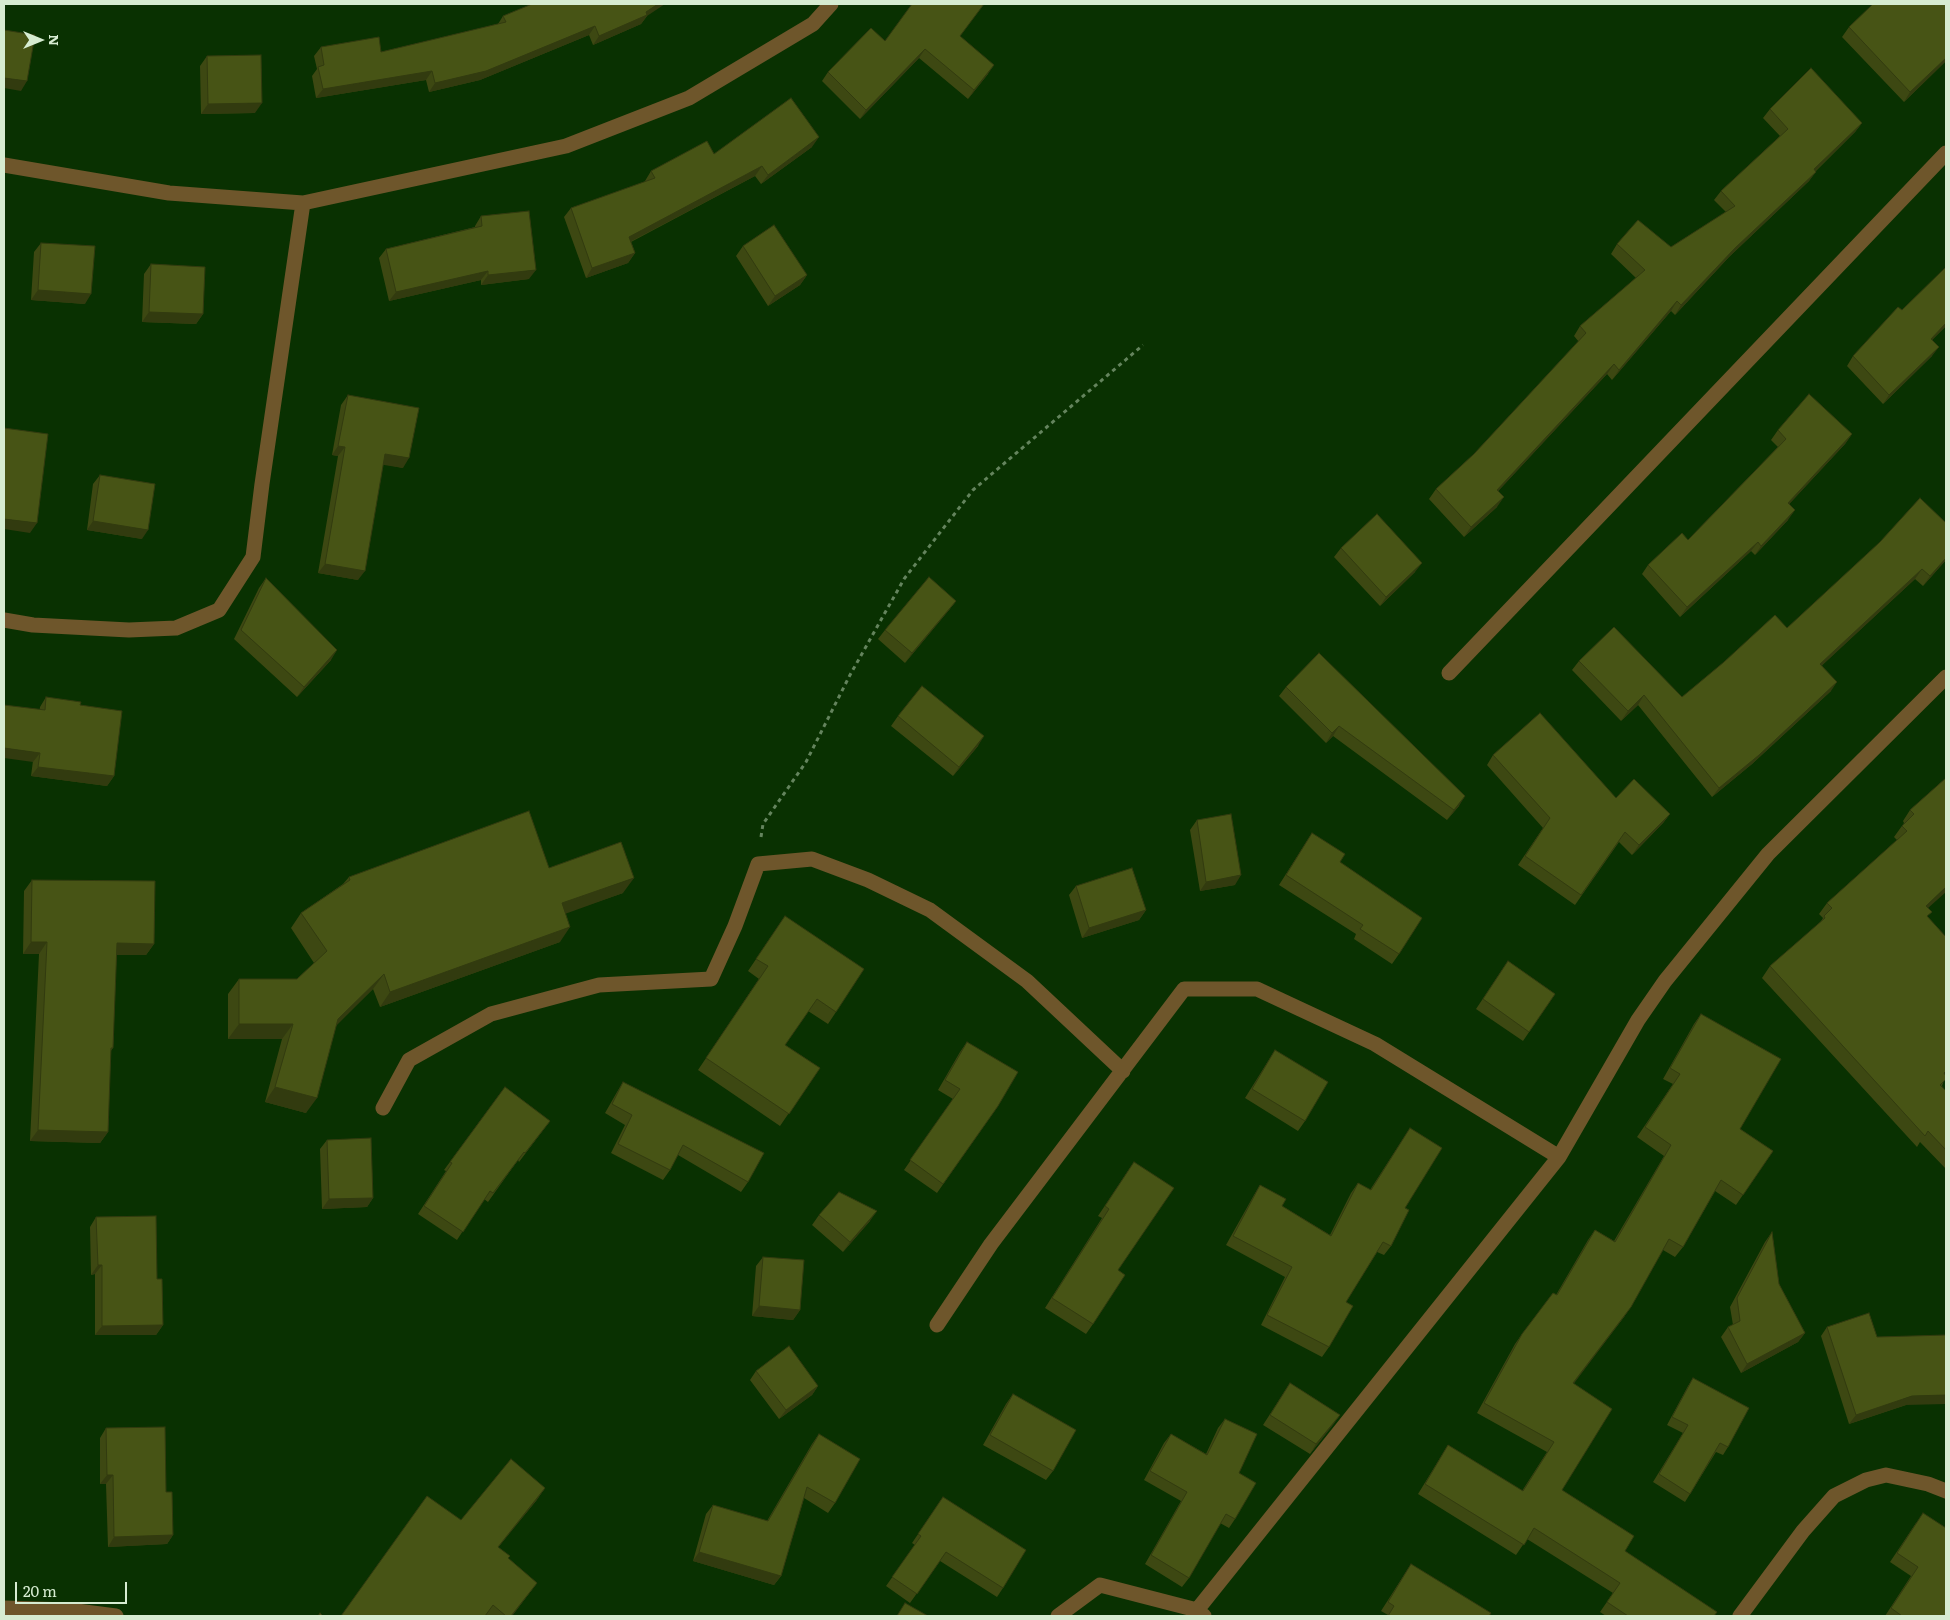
<!DOCTYPE html>
<html>
<head>
<meta charset="utf-8">
<style>
	body { margin:0 }
	#map { position:relative; width:1950px; height:1620px; overflow:hidden; background:#093101; font-family:Literata,serif }
	canvas { display:block }
	.frame { position:absolute; inset:0; border:5px solid #d6ecd1; pointer-events:none }
	.north { position:absolute; left:15px; top:15px; width:50px; height:50px; -webkit-text-stroke:4px #093101; paint-order:stroke; rotate:90deg; font-size:14px; font-weight:700; line-height:20px; text-align:center; color:#d6ecd1 }
	.north::after { content:''; display:block; margin:auto; width:18px; height:22px; background:#d6ecd1; clip-path:polygon(50% 0,100% 100%,50% 72%,0 100%) }
	.scale { position:absolute; left:15px; top:1582px; width:112px; height:22px; box-sizing:border-box; border:2px solid #d6ecd1; border-top:0; padding-left:6px; font-size:15px; line-height:18px; white-space:nowrap; color:#d6ecd1; -webkit-text-stroke:4px #093101; paint-order:stroke }
</style>
</head>
<body>
<div id="map">
<canvas width="1950" height="1620"></canvas>
<div class="frame"></div>
<div class="north">N</div>
<div class="scale">20 m</div>
</div>
<script>
const ctx = document.querySelector('canvas').getContext('2d');
ctx.lineJoin = 'round';
const shape = rows => new Path2D(rows.map(r => 'M' + r).join(''));
function stroke(path, color, width, dash) { ctx.strokeStyle = color; ctx.lineWidth = width; ctx.lineCap = dash ? 'butt' : 'round'; ctx.setLineDash(dash || []); ctx.stroke(path); }
function paint(path, color) { ctx.fillStyle = color; ctx.fill(path, 'evenodd'); }
stroke(shape([
	[761,837,763,824,806,762,850,675,904,579,973,490,1143,345]
]), '#64845d', 3, [4, 4]);
stroke(shape([
	[4,165,169,193,303,203,566,146,689,98,813,24,831,4],
	[4,620,33,625,129,630,176,628,219,610,253,557,262,484,303,203],
	[1449,673,1946,153],
	[383,1108,409,1060,491,1014,599,985,711,979,735,926,758,864,812,859,868,880,930,910,1027,981,1123,1071],
	[937,1325,991,1244,1184,989,1257,989,1375,1044,1559,1157],
	[4,1608,69,1610,116,1616],
	[1197,1610,1559,1157,1638,1020,1665,981,1768,854,1946,677],
	[1058,1616,1100,1585,1197,1610,1204,1616],
	[1740,1616,1803,1531,1834,1496,1866,1480,1886,1475,1928,1484,1946,1491]
]), '#6e562b', 15);
paint(shape([
	[1946,4,1946,61,1904,102,1842,37,1849,27],
	[503,16,647,16,641,24,593,45,589,35,480,80,429,92,426,80,316,98,312,76,317,69,314,56,321,47,381,52,498,24],
	[960,37,988,74,968,99,919,58,860,119,822,81,828,72,885,41],
	[207,56,255,113,201,114,200,66],
	[1770,109,1862,123,1855,132,1816,171,1809,181,1729,257,1675,315,1671,311,1612,380,1607,374,1498,491,1497,507,1464,537,1429,499,1436,489,1474,454,1579,342,1574,336,1580,326,1636,278,1611,254,1617,244,1671,247,1726,212,1714,200,1721,191,1780,136,1763,118],
	[812,147,761,184,755,176,631,242,635,253,628,263,586,278,564,217,571,208,645,182,645,181,651,171,714,154],
	[481,216,529,279,481,285,481,280,389,301,379,258,386,249,475,227,475,226],
	[41,243,85,304,31,300,34,252],
	[743,246,807,275,800,285,768,306,736,256],
	[151,264,203,314,196,324,142,322,144,274],
	[1902,310,1946,326,1932,340,1932,356,1883,404,1847,366,1853,356],
	[348,395,403,468,383,464,358,580,318,573,338,456,332,455,341,405],
	[1778,430,1852,434,1845,444,1789,504,1788,520,1755,555,1751,551,1680,617,1642,574,1648,565,1688,540,1778,447,1771,440],
	[100,475,142,539,87,530,93,484],
	[1946,523,1946,560,1923,586,1915,579,1822,665,1831,691,1752,764,1712,797,1638,705,1621,721,1572,670,1579,661,1682,697],
	[1341,548,1415,572,1380,606,1334,557],
	[266,578,331,660,297,697,234,639,259,588],
	[956,601,949,610,905,663,878,639,885,630],
	[1286,687,1459,806,1447,820,1333,736,1326,743,1279,696],
	[46,697,80,705,114,776,107,786,31,776,40,707],
	[898,716,978,746,953,776,891,726],
	[1493,755,1616,798,1670,814,1663,823,1632,855,1619,842,1575,905,1518,865,1543,828,1487,765],
	[1946,778,1928,908,1928,917,1946,1075,1942,1086,1946,1091,1946,1169,1920,1142,1917,1147,1762,978,1770,966,1820,923,1823,918,1819,914,1827,903,1897,840,1894,837,1904,823,1903,821,1910,810],
	[1197,820,1235,885,1200,891,1190,830],
	[1312,833,1340,862,1399,954,1392,964,1354,939,1356,934,1279,885],
	[549,868,623,893,565,913,560,942,380,1007,373,989,336,1025,306,1113,265,1102,282,1039,228,1039,228,994,239,979,297,979,314,963,291,928,301,913,343,884,349,877],
	[32,880,154,944,146,955,116,955,113,1048,110,1052,108,1132,100,1143,30,1141,39,954,23,954,24,891],
	[1076,886,1146,910,1139,920,1082,938,1069,895],
	[785,916,836,1012,828,1024,808,1011,785,1045,820,1068,780,1126,698,1070,759,979,748,971],
	[1508,961,1555,994,1523,1041,1476,1009],
	[1701,1014,1740,1129,1773,1151,1736,1205,1715,1191,1683,1247,1675,1257,1663,1250,1624,1317,1573,1384,1562,1490,1625,1551,1714,1616,1606,1616,1600,1612,1613,1593,1527,1539,1516,1555,1418,1494,1448,1445,1522,1491,1547,1452,1477,1413,1515,1344,1522,1334,1556,1295,1588,1240,1595,1230,1614,1241,1664,1156,1637,1137,1673,1084,1663,1079,1694,1024],
	[967,1042,998,1106,937,1193,904,1170,953,1099,938,1090,960,1052],
	[1275,1050,1305,1121,1298,1131,1245,1098],
	[623,1082,748,1182,741,1192,678,1155,670,1170,663,1180,611,1153,625,1125,605,1113,617,1092],
	[505,1087,550,1121,519,1162,518,1160,488,1202,484,1199,457,1240,418,1214,446,1171,444,1170],
	[1410,1128,1405,1208,1391,1246,1384,1255,1377,1252,1346,1302,1329,1347,1322,1357,1261,1325,1285,1277,1226,1245,1254,1195,1260,1185,1282,1206,1330,1235,1351,1193,1358,1183,1370,1190],
	[327,1140,373,1198,367,1207,322,1209,320,1149],
	[1134,1162,1118,1270,1093,1324,1086,1334,1045,1308,1102,1218,1098,1216],
	[819,1215,870,1221,843,1252,812,1225],
	[96,1217,157,1279,163,1325,156,1335,95,1335,95,1274,91,1275,90,1227],
	[1772,1232,1779,1284,1805,1333,1798,1342,1741,1373,1721,1337,1728,1327,1733,1325,1730,1307,1765,1242],
	[763,1257,800,1310,793,1320,752,1316,756,1266],
	[1827,1327,1877,1337,1906,1405,1849,1424,1821,1336],
	[756,1371,818,1386,812,1395,779,1419,750,1380],
	[1693,1378,1728,1447,1723,1455,1716,1452,1690,1494,1685,1502,1653,1482,1683,1433,1667,1425,1688,1386],
	[1290,1383,1340,1415,1310,1454,1263,1425],
	[1013,1394,1053,1471,1046,1480,983,1445,1006,1404],
	[1225,1419,1239,1473,1235,1519,1229,1528,1220,1523,1189,1578,1182,1587,1145,1564,1181,1501,1144,1480,1164,1443,1171,1434,1206,1454,1218,1428],
	[106,1428,173,1535,167,1544,108,1547,106,1484,100,1484,100,1438],
	[819,1434,835,1503,828,1513,804,1498,781,1576,774,1585,693,1561,706,1514,713,1505,767,1521,812,1444],
	[545,1488,536,1501,498,1547,508,1558,537,1583,512,1616,341,1616],
	[943,1497,1003,1588,997,1597,940,1561,910,1603,886,1586,915,1545,912,1543],
	[1916,1523,1946,1616,1885,1616,1911,1576,1890,1562],
	[1411,1564,1489,1616,1387,1616,1388,1615,1381,1611]
]), '#3d4812');
paint(shape([
	[658,4,665,4,647,16,641,24,593,45,599,36,646,12],
	[595,26,589,35,480,80,429,92,435,83],
	[925,49,919,58,860,119,866,110],
	[1946,58,1946,61,1904,102,1910,92],
	[994,65,988,74,968,99,974,90],
	[432,71,426,80,316,98,323,89],
	[4,78,27,81,21,91,4,88],
	[262,103,255,113,201,114,208,104],
	[1862,123,1855,132,1807,179,1814,169],
	[819,137,812,147,761,184,768,175],
	[762,166,755,176,622,246,629,237],
	[1816,172,1809,181,1729,257,1675,315,1681,305,1735,248],
	[635,253,628,263,586,278,592,268],
	[536,270,529,279,481,285,488,275],
	[488,271,481,280,389,301,396,292],
	[807,275,800,285,768,306,775,296],
	[38,290,91,294,85,304,31,300],
	[1677,301,1671,311,1612,380,1619,370],
	[149,312,203,314,196,324,142,322],
	[1946,323,1946,326,1924,348,1931,339],
	[1939,347,1932,356,1883,404,1889,395],
	[1614,364,1607,374,1490,500,1497,490],
	[1852,434,1845,444,1781,513,1788,503],
	[338,446,345,447,338,456,332,455],
	[385,454,409,458,403,468,378,464],
	[1504,497,1497,507,1464,537,1471,527],
	[1795,510,1788,520,1755,555,1761,546],
	[4,519,37,523,30,533,4,529],
	[93,521,148,530,142,539,87,530],
	[1758,542,1751,551,1680,617,1687,607],
	[1946,558,1946,560,1923,586,1930,576],
	[1422,563,1415,572,1380,606,1386,597],
	[325,564,365,571,358,580,318,573],
	[1922,569,1915,579,1814,673,1820,664],
	[956,601,949,610,905,663,912,653],
	[337,650,331,660,297,697,304,687],
	[1837,682,1831,691,1752,764,1712,797,1719,788],
	[1644,695,1638,705,1621,721,1628,711],
	[1339,726,1333,736,1326,743,1332,733],
	[984,736,978,746,953,776,959,767],
	[4,748,40,753,33,762,4,758],
	[38,767,114,776,107,786,31,776],
	[1465,796,1459,806,1447,820,1454,810],
	[1670,814,1663,823,1632,855,1639,845],
	[1241,875,1235,885,1200,891,1206,882],
	[634,878,623,893,551,919,562,903],
	[1946,887,1946,892,1918,917,1926,906],
	[1146,910,1139,920,1082,938,1089,928],
	[570,927,560,942,380,1007,390,992],
	[31,942,47,942,39,954,23,954],
	[117,943,154,944,146,955,109,955],
	[384,974,373,989,328,1034,338,1019],
	[239,1024,293,1024,282,1039,228,1039],
	[275,1087,317,1098,306,1113,265,1102],
	[38,1130,108,1132,100,1143,30,1141],
	[373,1198,367,1207,322,1209,329,1199],
	[877,1211,870,1221,843,1252,850,1242],
	[98,1265,102,1265,95,1274,91,1275],
	[759,1306,800,1310,793,1320,752,1316],
	[1631,1307,1624,1317,1566,1394,1573,1383],
	[163,1325,156,1335,95,1335,102,1326],
	[1805,1333,1798,1342,1741,1373,1747,1364],
	[818,1386,812,1395,779,1419,786,1410],
	[1946,1395,1946,1404,1906,1405,1849,1424,1856,1415,1912,1396],
	[1340,1415,1333,1425,1310,1454,1316,1444],
	[107,1475,113,1475,106,1484,100,1484],
	[545,1488,536,1501,488,1560,498,1547],
	[173,1535,167,1544,108,1547,114,1537],
	[699,1552,781,1576,774,1585,693,1561],
	[537,1583,512,1616,511,1616]
]), '#323b0f');
const building = shape([
	[532,4,658,4,646,12,647,15,599,36,595,26,486,71,435,83,432,71,323,89,318,67,324,65,321,47,379,37,381,52,506,22,503,16,532,4],
	[912,4,984,4,960,36,994,65,974,90,925,49,866,110,828,72,871,28,885,41,912,4],
	[1873,4,1946,4,1946,58,1910,92,1849,27,1873,4],
	[4,30,35,35,27,81,4,78,4,30],
	[261,55,262,103,208,104,207,56,261,55],
	[1811,68,1862,123,1814,169,1816,172,1735,248,1681,305,1677,301,1619,370,1614,364,1497,490,1504,497,1471,527,1436,489,1474,454,1586,333,1580,326,1645,270,1617,244,1638,220,1671,247,1735,206,1721,191,1788,129,1770,109,1811,68],
	[791,98,819,137,768,175,762,166,629,237,635,253,592,268,571,208,655,178,651,171,707,141,714,154,791,98],
	[529,211,536,270,488,275,488,271,396,292,386,249,482,226,481,216,529,211],
	[774,225,807,275,775,296,743,246,774,225],
	[41,243,95,246,91,294,38,290,41,243],
	[151,264,205,267,203,314,149,312,151,264],
	[1946,267,1946,323,1931,339,1939,347,1889,395,1853,356,1898,307,1902,310,1946,267],
	[1809,394,1852,434,1788,503,1795,510,1761,546,1758,542,1687,607,1648,565,1682,533,1688,540,1786,439,1778,430,1809,394],
	[348,395,419,408,409,458,385,454,365,571,325,564,345,447,338,446,348,395],
	[4,428,48,434,37,523,4,519,4,428],
	[100,475,155,484,148,530,93,521,100,475],
	[1920,498,1946,523,1946,558,1930,576,1922,569,1820,664,1837,682,1759,755,1719,788,1644,695,1628,711,1579,661,1614,627,1682,697,1724,662,1775,615,1787,628,1880,542,1920,498],
	[1377,514,1422,563,1386,597,1341,548,1377,514],
	[929,577,956,601,912,653,885,630,929,577],
	[266,578,337,650,304,687,241,630,266,578],
	[1319,653,1465,796,1454,810,1339,726,1332,733,1286,687,1319,653],
	[922,686,984,736,959,767,898,716,922,686],
	[46,697,81,702,80,705,122,711,114,776,38,767,40,753,4,748,4,705,45,710,46,697],
	[1540,713,1616,798,1634,779,1670,814,1639,845,1625,832,1581,895,1525,856,1550,818,1493,755,1540,713],
	[1946,778,1946,887,1926,906,1932,912,1927,916,1946,937,1946,1071,1944,1073,1946,1076,1946,1079,1940,1085,1946,1091,1946,1150,1928,1131,1925,1136,1770,966,1825,918,1824,916,1832,908,1827,903,1907,831,1902,826,1914,814,1910,810,1946,778],
	[529,811,549,868,621,842,634,878,562,903,570,927,390,992,384,974,338,1019,317,1098,275,1087,293,1024,239,1024,239,979,297,979,327,951,301,913,350,880,349,877,529,811],
	[1231,814,1241,875,1206,882,1197,820,1231,814],
	[1312,833,1345,854,1340,862,1422,918,1399,954,1360,929,1363,925,1286,875,1312,833],
	[1132,868,1146,910,1089,928,1076,886,1132,868],
	[32,880,155,881,154,944,117,943,113,1048,111,1048,108,1132,38,1130,47,942,31,942,32,880],
	[785,916,864,969,836,1012,817,999,785,1045,820,1068,789,1114,706,1058,768,966,756,959,785,916],
	[1508,961,1555,994,1529,1032,1483,999,1508,961],
	[1701,1014,1781,1059,1740,1129,1773,1151,1743,1195,1721,1180,1683,1247,1669,1239,1631,1307,1573,1383,1612,1409,1562,1490,1634,1536,1625,1551,1717,1612,1714,1616,1628,1616,1607,1602,1620,1583,1534,1528,1524,1545,1425,1484,1448,1445,1523,1491,1554,1442,1484,1403,1522,1334,1553,1293,1557,1295,1595,1230,1615,1242,1671,1145,1645,1127,1680,1074,1670,1068,1701,1014],
	[967,1042,1018,1072,998,1106,943,1184,910,1160,960,1089,945,1080,967,1042],
	[1275,1050,1328,1082,1305,1121,1252,1089,1275,1050],
	[623,1082,764,1153,748,1182,683,1145,670,1170,618,1144,632,1115,612,1104,623,1082],
	[505,1087,550,1121,525,1153,524,1152,493,1193,490,1191,463,1232,424,1206,452,1163,450,1162,505,1087],
	[1410,1128,1442,1148,1405,1208,1409,1210,1391,1246,1383,1242,1346,1302,1353,1306,1329,1347,1267,1315,1292,1267,1233,1236,1260,1185,1286,1199,1282,1206,1331,1236,1358,1183,1371,1190,1410,1128],
	[371,1138,373,1198,329,1199,327,1140,371,1138],
	[1134,1162,1174,1188,1118,1270,1125,1275,1093,1324,1052,1298,1109,1209,1105,1206,1134,1162],
	[839,1192,877,1211,850,1242,819,1215,839,1192],
	[156,1216,157,1279,162,1279,163,1325,102,1326,102,1265,98,1265,96,1217,156,1216],
	[1772,1232,1779,1284,1805,1333,1747,1364,1728,1327,1740,1321,1737,1298,1772,1232],
	[763,1257,804,1260,800,1310,759,1306,763,1257],
	[1869,1313,1877,1337,1946,1335,1946,1395,1912,1396,1856,1415,1827,1327,1869,1313],
	[789,1346,818,1386,786,1410,756,1371,789,1346],
	[1693,1378,1749,1408,1728,1447,1720,1443,1690,1494,1659,1474,1688,1425,1672,1417,1693,1378],
	[1290,1383,1340,1415,1316,1444,1270,1415,1290,1383],
	[1013,1394,1076,1430,1053,1471,990,1435,1013,1394],
	[1225,1419,1257,1434,1239,1473,1256,1483,1235,1519,1226,1514,1189,1578,1151,1555,1187,1492,1150,1471,1171,1434,1207,1455,1225,1419],
	[165,1427,166,1492,172,1492,173,1535,114,1537,113,1475,107,1475,106,1428,165,1427],
	[819,1434,860,1459,835,1503,807,1487,781,1576,699,1552,713,1505,768,1521,819,1434],
	[511,1459,545,1488,498,1547,510,1556,508,1558,537,1583,511,1616,506,1616,493,1605,485,1616,341,1616,427,1496,461,1520,511,1459],
	[943,1497,1026,1550,1003,1588,946,1552,917,1594,892,1577,921,1536,918,1534,943,1497],
	[1923,1513,1946,1528,1946,1616,1902,1616,1891,1608,1918,1567,1897,1553,1923,1513],
	[1411,1564,1491,1613,1489,1616,1388,1616,1394,1606,1388,1602,1411,1564],
	[905,1603,928,1616,897,1616,905,1603],
	[320,1613,323,1616,318,1616,320,1613]
]);
paint(building, '#475415');
stroke(building, '#323b0f', 1);
</script>
</body>
</html>
